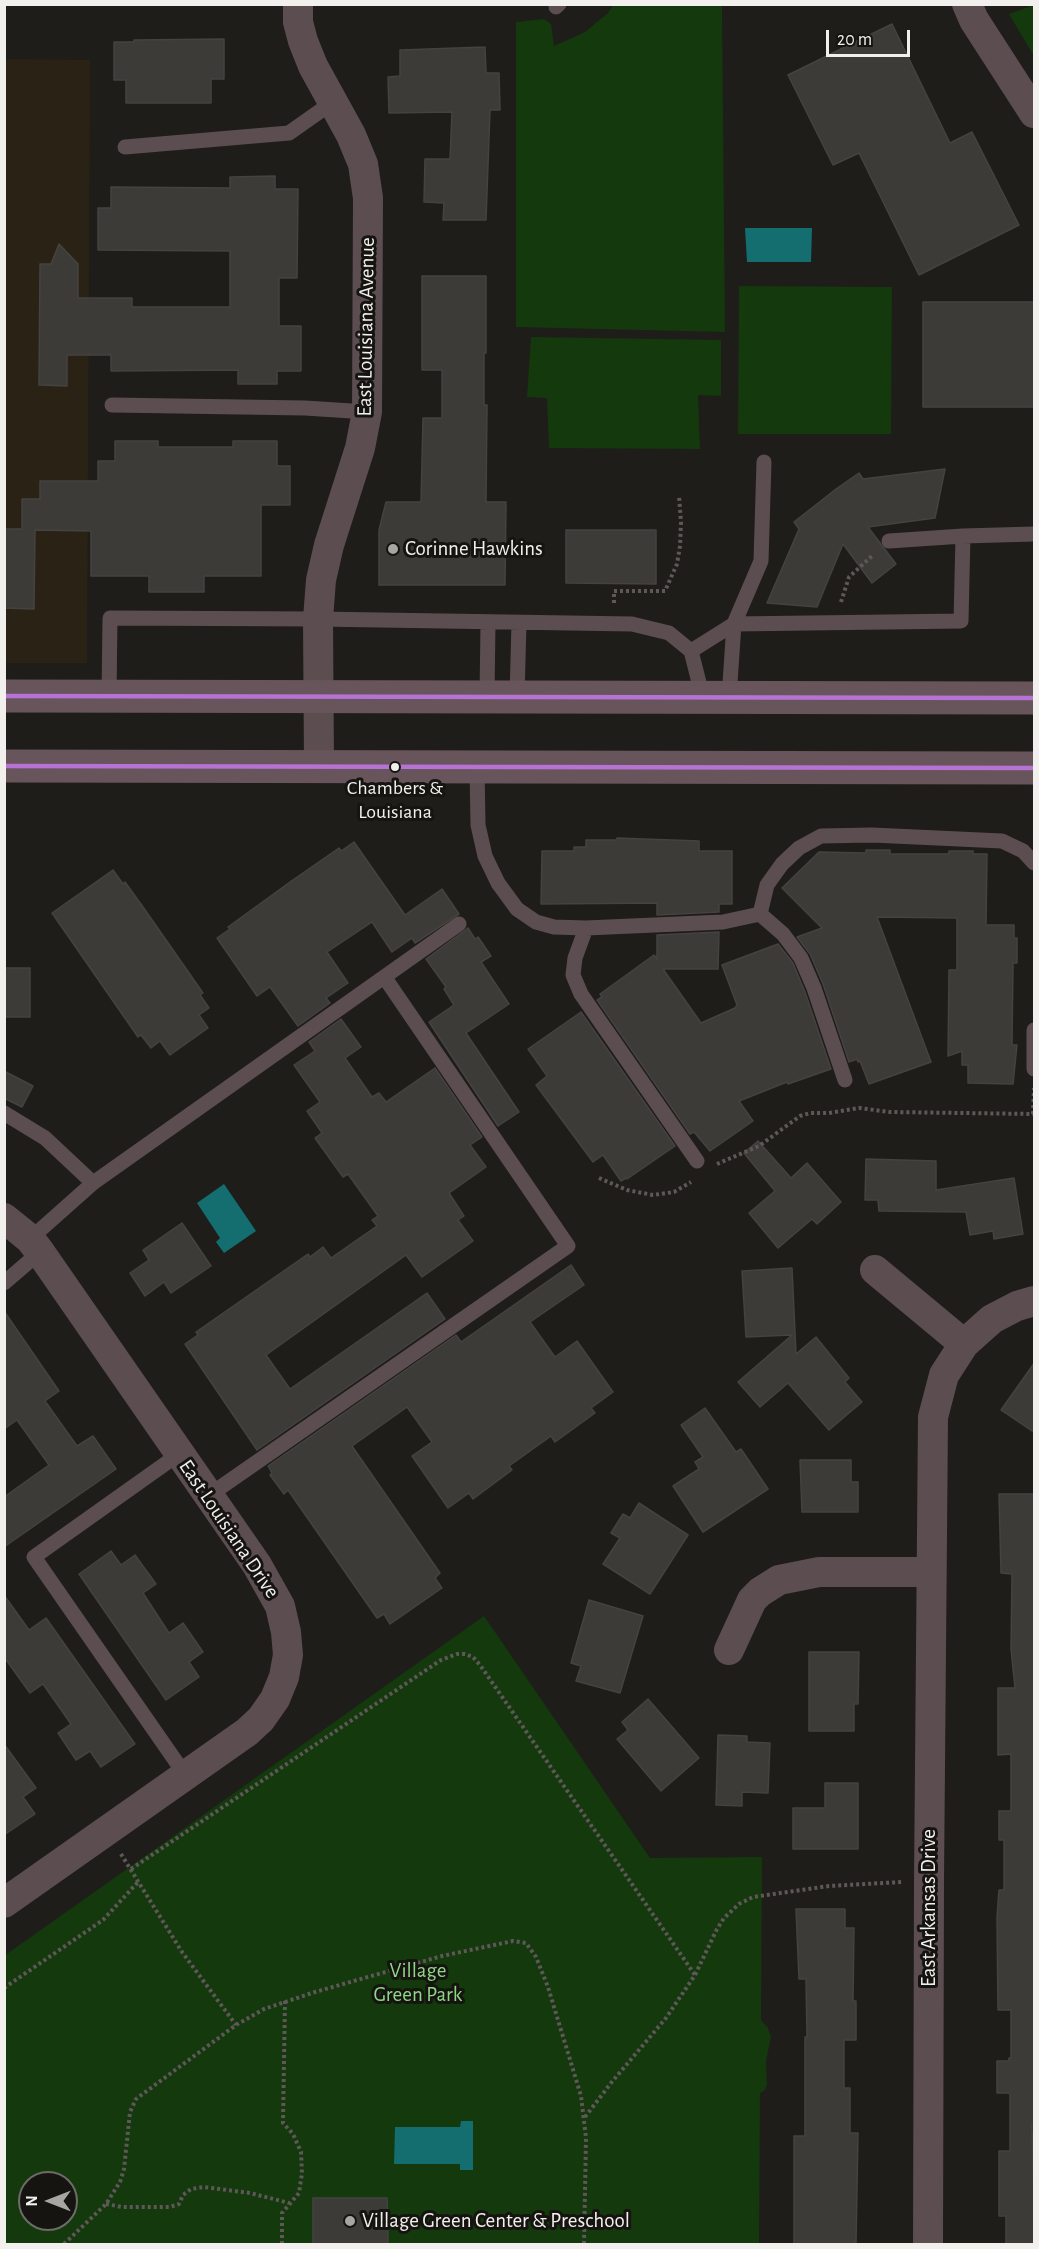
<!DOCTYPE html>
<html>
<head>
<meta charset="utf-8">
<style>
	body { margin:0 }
	#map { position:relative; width:1039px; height:2249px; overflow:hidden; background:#1e1d1a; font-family:"Alegreya Sans",sans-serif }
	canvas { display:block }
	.frame { position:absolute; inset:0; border:6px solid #f1f0ec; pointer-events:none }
	.north { position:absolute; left:18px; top:2171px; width:60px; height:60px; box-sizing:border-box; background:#161410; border:2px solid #6e6c68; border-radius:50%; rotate:270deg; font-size:16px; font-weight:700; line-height:24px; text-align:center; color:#f1f0ec }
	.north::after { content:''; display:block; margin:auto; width:21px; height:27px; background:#a7a6a2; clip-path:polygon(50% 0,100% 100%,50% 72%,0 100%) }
	.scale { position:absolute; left:826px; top:30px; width:84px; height:27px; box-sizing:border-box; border:3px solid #f1f0ec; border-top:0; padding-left:8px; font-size:18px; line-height:21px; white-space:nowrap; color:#f1f0ec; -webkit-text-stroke:4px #161410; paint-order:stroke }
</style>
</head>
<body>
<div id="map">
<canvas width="1039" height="2249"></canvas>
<div class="frame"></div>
<div class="north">N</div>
<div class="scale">20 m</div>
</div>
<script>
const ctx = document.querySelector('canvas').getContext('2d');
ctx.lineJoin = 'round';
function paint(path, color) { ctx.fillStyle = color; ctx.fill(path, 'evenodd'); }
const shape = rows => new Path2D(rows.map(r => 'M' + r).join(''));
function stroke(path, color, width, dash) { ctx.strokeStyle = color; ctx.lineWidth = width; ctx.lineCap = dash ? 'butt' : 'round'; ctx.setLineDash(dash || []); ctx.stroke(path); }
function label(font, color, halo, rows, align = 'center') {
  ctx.font = font + ' "Alegreya Sans",sans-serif'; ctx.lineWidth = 6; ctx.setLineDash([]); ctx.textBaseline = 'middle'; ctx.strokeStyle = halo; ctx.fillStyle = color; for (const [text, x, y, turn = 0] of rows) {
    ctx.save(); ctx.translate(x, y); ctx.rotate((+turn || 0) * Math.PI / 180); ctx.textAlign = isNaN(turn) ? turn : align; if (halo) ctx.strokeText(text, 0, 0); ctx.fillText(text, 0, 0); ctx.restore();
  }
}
paint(shape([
	[5,59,90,60,87,663,5,663]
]), '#2a2214');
paint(shape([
	[613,5,722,5,725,332,516,327,516,22,544,19,551,24,554,46,585,32,608,13],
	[1034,5,1034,56,1009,14],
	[739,286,892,287,891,434,738,434],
	[531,337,721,340,721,396,698,395,700,449,549,448,547,398,527,397],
	[484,1616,650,1858,762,1857,761,2020,768,2028,771,2037,766,2061,767,2085,764,2091,760,2093,759,2244,5,2244,4,1956],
	[30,2183,66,2183,66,2219,30,2219]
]), '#13390d');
paint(shape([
	[745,228,812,228,811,262,747,262],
	[224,1184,256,1231,224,1253,216,1242,220,1238,197,1203],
	[461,2121,473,2121,473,2170,460,2170,460,2164,394,2164,395,2127,460,2127]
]), '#146e70');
const building = shape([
	[892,24,950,143,972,132,1019,225,919,275,859,153,833,165,788,75,892,24],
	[224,39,224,79,211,79,211,103,126,103,126,80,114,80,114,42,134,42,134,40,224,39],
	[485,47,486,73,499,73,500,110,490,110,486,220,443,220,444,203,424,202,425,159,450,159,452,112,389,113,388,77,400,76,400,50,485,47],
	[275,176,275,189,298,189,297,278,279,278,279,326,301,326,301,371,277,371,277,384,238,384,238,370,111,371,111,355,67,355,67,386,39,385,40,264,51,264,59,244,78,264,78,298,132,298,132,307,230,307,230,251,98,250,98,208,111,208,111,187,230,188,230,177,275,176],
	[422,276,486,276,486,353,484,353,484,405,487,405,486,502,506,502,505,585,379,585,379,530,386,502,421,502,423,418,442,418,442,370,422,370,422,276],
	[923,302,1035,302,1035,407,923,407,923,302],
	[115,441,158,441,158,447,233,447,233,441,277,441,277,466,290,466,290,505,261,505,261,576,204,576,204,592,149,592,149,576,91,576,91,531,35,530,34,609,4,608,4,529,22,529,22,499,40,499,40,481,98,481,98,461,115,461,115,441],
	[945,469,935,518,868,527,896,564,872,583,843,544,817,607,767,603,799,529,794,522,836,489,859,473,863,479,945,469],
	[566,530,656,530,656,584,566,583,566,530],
	[617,838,699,841,699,851,732,851,732,904,719,904,719,912,657,915,657,903,541,904,542,851,574,851,574,847,586,847,586,840,617,840,617,838],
	[354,842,405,915,442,889,459,914,415,943,412,938,392,952,372,922,327,952,348,983,326,998,330,1003,298,1026,270,987,257,996,217,938,230,929,228,927,290,882,339,848,341,851,354,842],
	[866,850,890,850,890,854,949,854,949,851,973,851,973,854,987,854,986,925,1014,925,1014,938,1017,938,1017,963,1013,963,1012,1045,1017,1045,1013,1084,968,1083,968,1065,962,1065,962,1051,948,1056,949,970,957,970,957,918,877,917,931,1062,869,1084,860,1061,858,1062,857,1059,849,1062,823,984,810,954,797,937,822,928,782,888,819,852,866,853,866,850],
	[113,870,123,884,125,882,143,907,203,993,200,995,209,1008,199,1015,208,1028,170,1055,160,1041,151,1048,141,1035,138,1037,52,913,113,870],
	[468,928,475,939,478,937,491,956,481,962,509,1004,466,1033,519,1112,498,1126,429,1022,454,1005,444,989,446,987,426,959,468,928],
	[719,932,718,969,663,969,701,1023,735,1008,737,1005,722,965,778,944,793,963,805,992,831,1069,788,1084,787,1082,739,1101,753,1121,710,1151,694,1132,690,1134,597,1000,602,997,600,994,654,955,657,959,657,935,719,932],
	[4,968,30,968,30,1017,4,1017,4,968],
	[581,1012,675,1146,627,1179,626,1178,621,1181,603,1155,593,1162,536,1085,547,1076,528,1049,581,1012],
	[341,1019,361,1047,345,1058,372,1097,379,1093,386,1102,435,1068,482,1137,470,1145,486,1167,449,1193,464,1216,458,1220,473,1241,422,1277,406,1255,266,1355,290,1389,427,1293,445,1319,257,1450,185,1344,198,1335,196,1332,308,1254,310,1257,323,1247,331,1258,377,1226,372,1220,378,1216,348,1174,343,1177,315,1138,322,1133,307,1111,320,1102,294,1065,315,1051,309,1042,341,1019],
	[4,1071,33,1086,22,1107,4,1098,4,1071],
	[758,1141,791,1178,807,1163,841,1202,817,1224,812,1219,778,1248,749,1213,775,1191,744,1153,758,1141],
	[866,1159,936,1161,936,1190,1014,1178,1023,1234,994,1239,993,1231,970,1235,966,1212,879,1211,878,1200,865,1200,866,1159],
	[182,1223,211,1266,171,1293,164,1282,145,1296,130,1273,149,1260,143,1250,182,1223],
	[571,1265,584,1285,530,1322,555,1357,577,1341,613,1392,591,1408,595,1413,555,1442,551,1436,509,1466,512,1470,473,1499,469,1493,448,1508,412,1456,432,1442,407,1407,352,1446,440,1573,435,1578,442,1588,390,1624,384,1614,377,1618,288,1490,284,1494,270,1475,272,1473,268,1466,456,1335,461,1342,571,1265],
	[792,1268,796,1354,816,1337,849,1378,845,1382,862,1402,829,1430,788,1383,760,1407,738,1382,792,1335,746,1337,742,1271,792,1268],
	[4,1311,59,1391,45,1401,77,1446,93,1436,116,1469,4,1547,4,1497,49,1465,17,1420,4,1429,4,1311],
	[1035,1362,1035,1433,1001,1410,1035,1362],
	[705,1408,736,1452,741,1449,768,1489,703,1532,673,1486,699,1469,695,1462,703,1457,681,1425,705,1408],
	[800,1460,851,1460,851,1482,858,1482,858,1512,802,1512,800,1460],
	[999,1494,1035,1494,1035,2125,1032,2125,1035,2244,1006,2244,1006,2216,999,2216,999,2151,1010,2151,1010,2095,1009,2093,997,2093,997,2061,1009,2061,1009,2058,1011,2058,1011,2010,998,2010,997,1917,999,1890,1004,1890,1004,1840,999,1840,999,1811,1011,1811,1011,1754,998,1755,998,1688,1015,1688,1011,1649,1012,1574,1001,1573,999,1494],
	[639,1503,688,1535,650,1594,603,1564,620,1538,611,1533,623,1514,630,1518,639,1503],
	[111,1551,121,1565,135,1555,156,1584,143,1593,169,1633,183,1623,203,1652,189,1662,199,1677,166,1700,79,1574,111,1551],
	[4,1595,29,1630,46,1618,135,1744,101,1767,90,1751,76,1760,58,1733,71,1724,43,1684,30,1693,4,1657,4,1595],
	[589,1600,643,1616,620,1693,576,1681,581,1666,571,1663,589,1600],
	[809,1652,859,1652,858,1704,854,1704,854,1731,809,1731,809,1652],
	[648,1699,699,1758,661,1791,617,1739,628,1730,622,1722,648,1699],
	[718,1735,747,1736,747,1742,770,1743,768,1793,742,1792,742,1806,716,1805,718,1735],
	[4,1744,36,1788,23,1797,35,1814,4,1835,4,1744],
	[825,1783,858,1783,858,1849,793,1849,793,1808,825,1808,825,1783],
	[796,1909,845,1909,845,1928,854,1928,853,2001,856,2001,856,2040,844,2040,844,2088,850,2088,850,2133,858,2133,856,2244,794,2244,794,2136,805,2136,805,2037,807,2037,806,1979,799,1979,796,1909],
	[313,2198,387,2198,388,2244,313,2244,313,2198]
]);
paint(building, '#3c3b38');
stroke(building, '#444340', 1.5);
stroke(shape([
	[841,602,849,577,873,555],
	[614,603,614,591,665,591,677,564,680,546,681,522,679,496],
	[1033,1114,1034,1088],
	[717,1164,759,1146,800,1116,810,1113,829,1113,859,1108,890,1112,1034,1114],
	[599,1178,627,1190,653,1195,674,1192,691,1182],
	[121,1854,182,1952,236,2025],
	[131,1869,441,1660,457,1654,465,1654,473,1657,480,1665,695,1975],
	[4,1988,103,1920,138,1882],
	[585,2117,611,2083,666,2018,695,1975,717,1929,724,1918,739,1904,753,1897,829,1886,902,1882],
	[106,2204,122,2207,170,2207,179,2204,183,2195,191,2189,204,2187,250,2193,289,2203],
	[64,2244,106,2204,120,2182,124,2169,130,2112,136,2099,236,2025,264,2009,315,1992,442,1956,513,1941,526,1943,536,1957,548,1987,581,2096,586,2138,584,2244],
	[282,2244,282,2213,299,2193,302,2173,301,2152,293,2134,283,2123,285,2001]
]), '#5f5758', 4, [3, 3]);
stroke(shape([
	[556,7,559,4],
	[125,147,289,133,333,102],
	[112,405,305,408,367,412],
	[963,536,1034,534],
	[691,651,734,624,961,621,963,536,889,541],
	[109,697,110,618,318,619,632,624,669,633,691,651,703,698],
	[487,697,488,623],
	[517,697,519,623],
	[729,698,734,624,761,561,764,462],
	[477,767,478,825,485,856,498,883,517,909,536,922,554,927,586,928,723,922,760,914],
	[586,928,575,958,573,975,581,994,697,1161],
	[1034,1069,1034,1030],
	[845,1080,814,988,801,958,783,934,760,914,767,885,782,864,799,848,821,836,872,835,1002,841,1023,851,1034,863],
	[4,1113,45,1138,93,1183],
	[30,1239,93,1183,459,924],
	[4,1283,40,1252],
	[179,1454,34,1557,186,1776],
	[208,1496,568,1246,385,978]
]), '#5c4d51', 15);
stroke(shape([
	[298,4,298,22,303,41,313,66,351,135,363,164,368,198,367,412,360,448,329,545,321,580,318,619,319,766],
	[967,4,974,20,1034,113],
	[4,1218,30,1239,40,1252,257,1565,280,1606,286,1632,288,1655,284,1677,275,1699,261,1719,247,1732,4,1903],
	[875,1270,964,1344],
	[729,1650,752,1600,760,1592,779,1580,819,1572,930,1572],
	[928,2244,929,1881,933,1417,944,1375,964,1344,992,1319,1017,1306,1034,1301]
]), '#5c4d51', 30);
stroke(shape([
	[4,696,1034,698],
	[4,766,1034,768]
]), '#68545b', 33);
stroke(shape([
	[4,696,1034,698],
	[4,766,1034,768]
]), '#b673d3', 4.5);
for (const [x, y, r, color] of [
	[393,549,6,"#a7a6a2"],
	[395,767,5,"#f1f0ec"],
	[350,2221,6,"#a7a6a2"]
]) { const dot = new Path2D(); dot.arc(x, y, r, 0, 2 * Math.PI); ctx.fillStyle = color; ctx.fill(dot); stroke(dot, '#161410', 2); }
label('20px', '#f1f0ec', '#161410', [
	["Chambers &",395,788],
	["Louisiana",395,812]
]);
label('21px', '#f1f0ec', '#161410', [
	["East Louisiana Avenue",366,327,-89],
	["East Louisiana Drive",229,1529,56],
	["East Arkansas Drive",929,1908,-90]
]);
label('21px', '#f1f0ec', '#161410', [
	["Corinne Hawkins",405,549],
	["Village Green Center & Preschool",362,2221]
], 'left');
label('21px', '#8ed785', '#161410', [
	["Village",418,1971],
	["Green Park",418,1995]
]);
</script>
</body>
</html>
